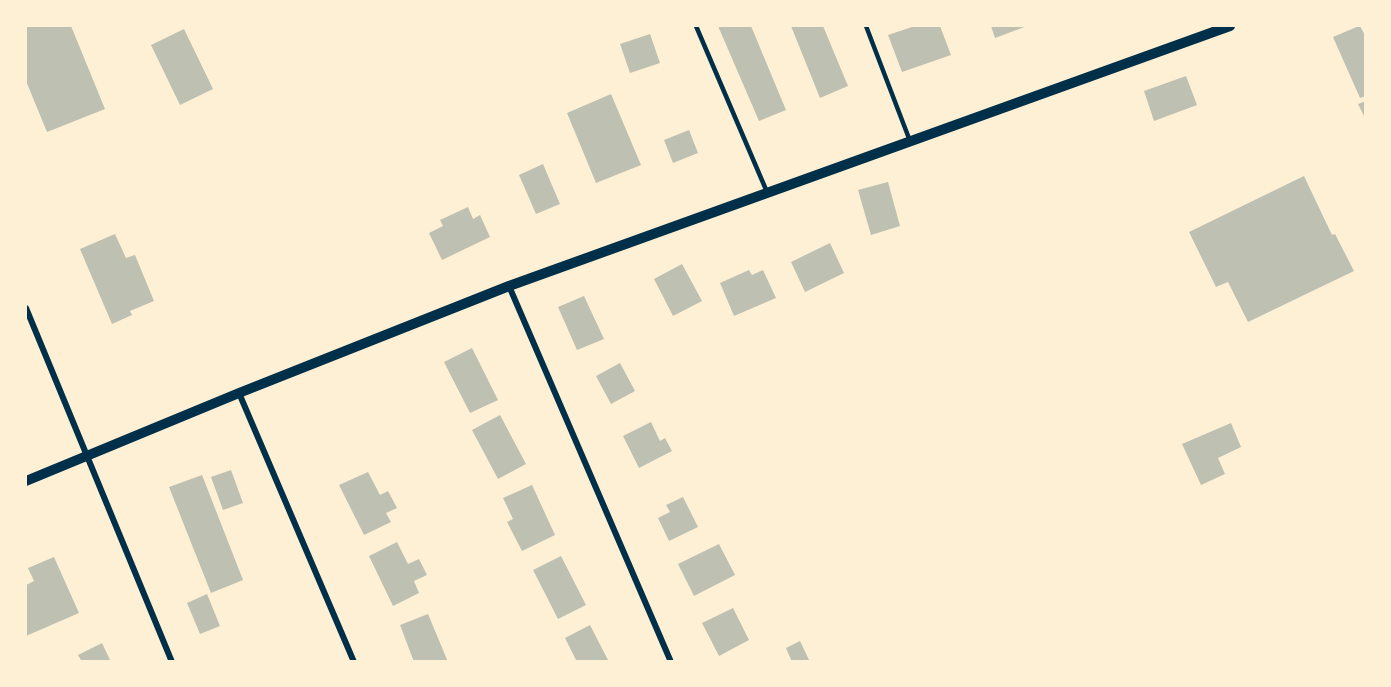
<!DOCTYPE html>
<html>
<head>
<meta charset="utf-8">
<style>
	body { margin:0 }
	#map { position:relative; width:1391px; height:687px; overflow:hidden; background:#fdf0d5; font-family:Helvetica,sans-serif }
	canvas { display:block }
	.frame { position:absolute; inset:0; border:27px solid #fdf0d5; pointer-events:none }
</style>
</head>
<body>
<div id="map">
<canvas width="1391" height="687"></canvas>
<div class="frame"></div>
</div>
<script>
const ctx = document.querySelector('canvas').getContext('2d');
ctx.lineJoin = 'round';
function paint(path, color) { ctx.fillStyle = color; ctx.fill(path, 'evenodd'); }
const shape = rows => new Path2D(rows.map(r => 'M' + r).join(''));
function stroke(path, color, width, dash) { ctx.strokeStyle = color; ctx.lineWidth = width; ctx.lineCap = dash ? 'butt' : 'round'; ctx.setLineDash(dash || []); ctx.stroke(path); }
paint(shape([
	[26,26,71,26,105,109,47,132,26,81],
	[718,26,751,26,786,110,759,121],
	[791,26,823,26,848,86,820,98],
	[915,26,940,26,951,55,902,72,888,35],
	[991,26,1027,26,995,38],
	[1359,26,1360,26,1366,37,1366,96,1360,98,1333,37],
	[184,29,213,89,180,105,151,45],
	[650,34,660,63,630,73,620,44],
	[1186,76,1197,105,1154,121,1144,91],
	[611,94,641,165,596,183,567,113],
	[1366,101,1366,120,1358,104],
	[689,130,698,153,673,163,664,140],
	[543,164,560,204,536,214,519,175],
	[1304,176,1332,235,1335,234,1354,271,1248,322,1228,282,1216,287,1189,232],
	[888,182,900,226,871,235,858,190],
	[468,207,473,219,480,215,490,237,442,260,429,233,443,226,440,220],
	[115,234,126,258,135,255,154,301,130,311,132,315,112,324,80,249],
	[830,243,844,273,805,292,791,262],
	[682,264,702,301,673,316,654,279],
	[749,270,752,275,763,270,776,298,734,316,720,283],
	[584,296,604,339,577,350,558,307],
	[472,348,498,400,470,413,444,362],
	[620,363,635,391,611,404,596,376],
	[500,415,526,464,498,479,472,430],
	[651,422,660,441,665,438,672,451,639,468,623,436],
	[1231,423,1241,447,1218,458,1225,474,1201,485,1182,444],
	[231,470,243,503,223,510,211,477],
	[368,472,380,495,388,491,397,508,386,513,391,522,364,535,339,485],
	[202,475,243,580,211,593,169,487],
	[532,485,555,535,522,551,507,522,513,519,503,498],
	[683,497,698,527,669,541,658,518,670,512,666,505],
	[397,542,408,564,419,559,427,575,414,581,419,593,393,606,369,556],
	[719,544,735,575,694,596,678,564],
	[561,556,586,605,558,619,533,570],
	[54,557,79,613,26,636,26,585,34,581,28,568],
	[207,594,220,626,200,634,187,603],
	[733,608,749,640,719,656,702,623],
	[428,614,448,662,414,662,400,625],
	[590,625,609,662,577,662,565,638],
	[800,641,810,662,792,662,786,648],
	[102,643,111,662,82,662,78,655]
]), '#bec0b2');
stroke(shape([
	[696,26,767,192],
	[866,26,910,141]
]), '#003049', 4.5);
stroke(shape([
	[509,286,671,662],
	[26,308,172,662],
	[239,393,354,662]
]), '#003049', 6);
stroke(shape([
	[26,481,239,393,509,286,1230,26]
]), '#003049', 10);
</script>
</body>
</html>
